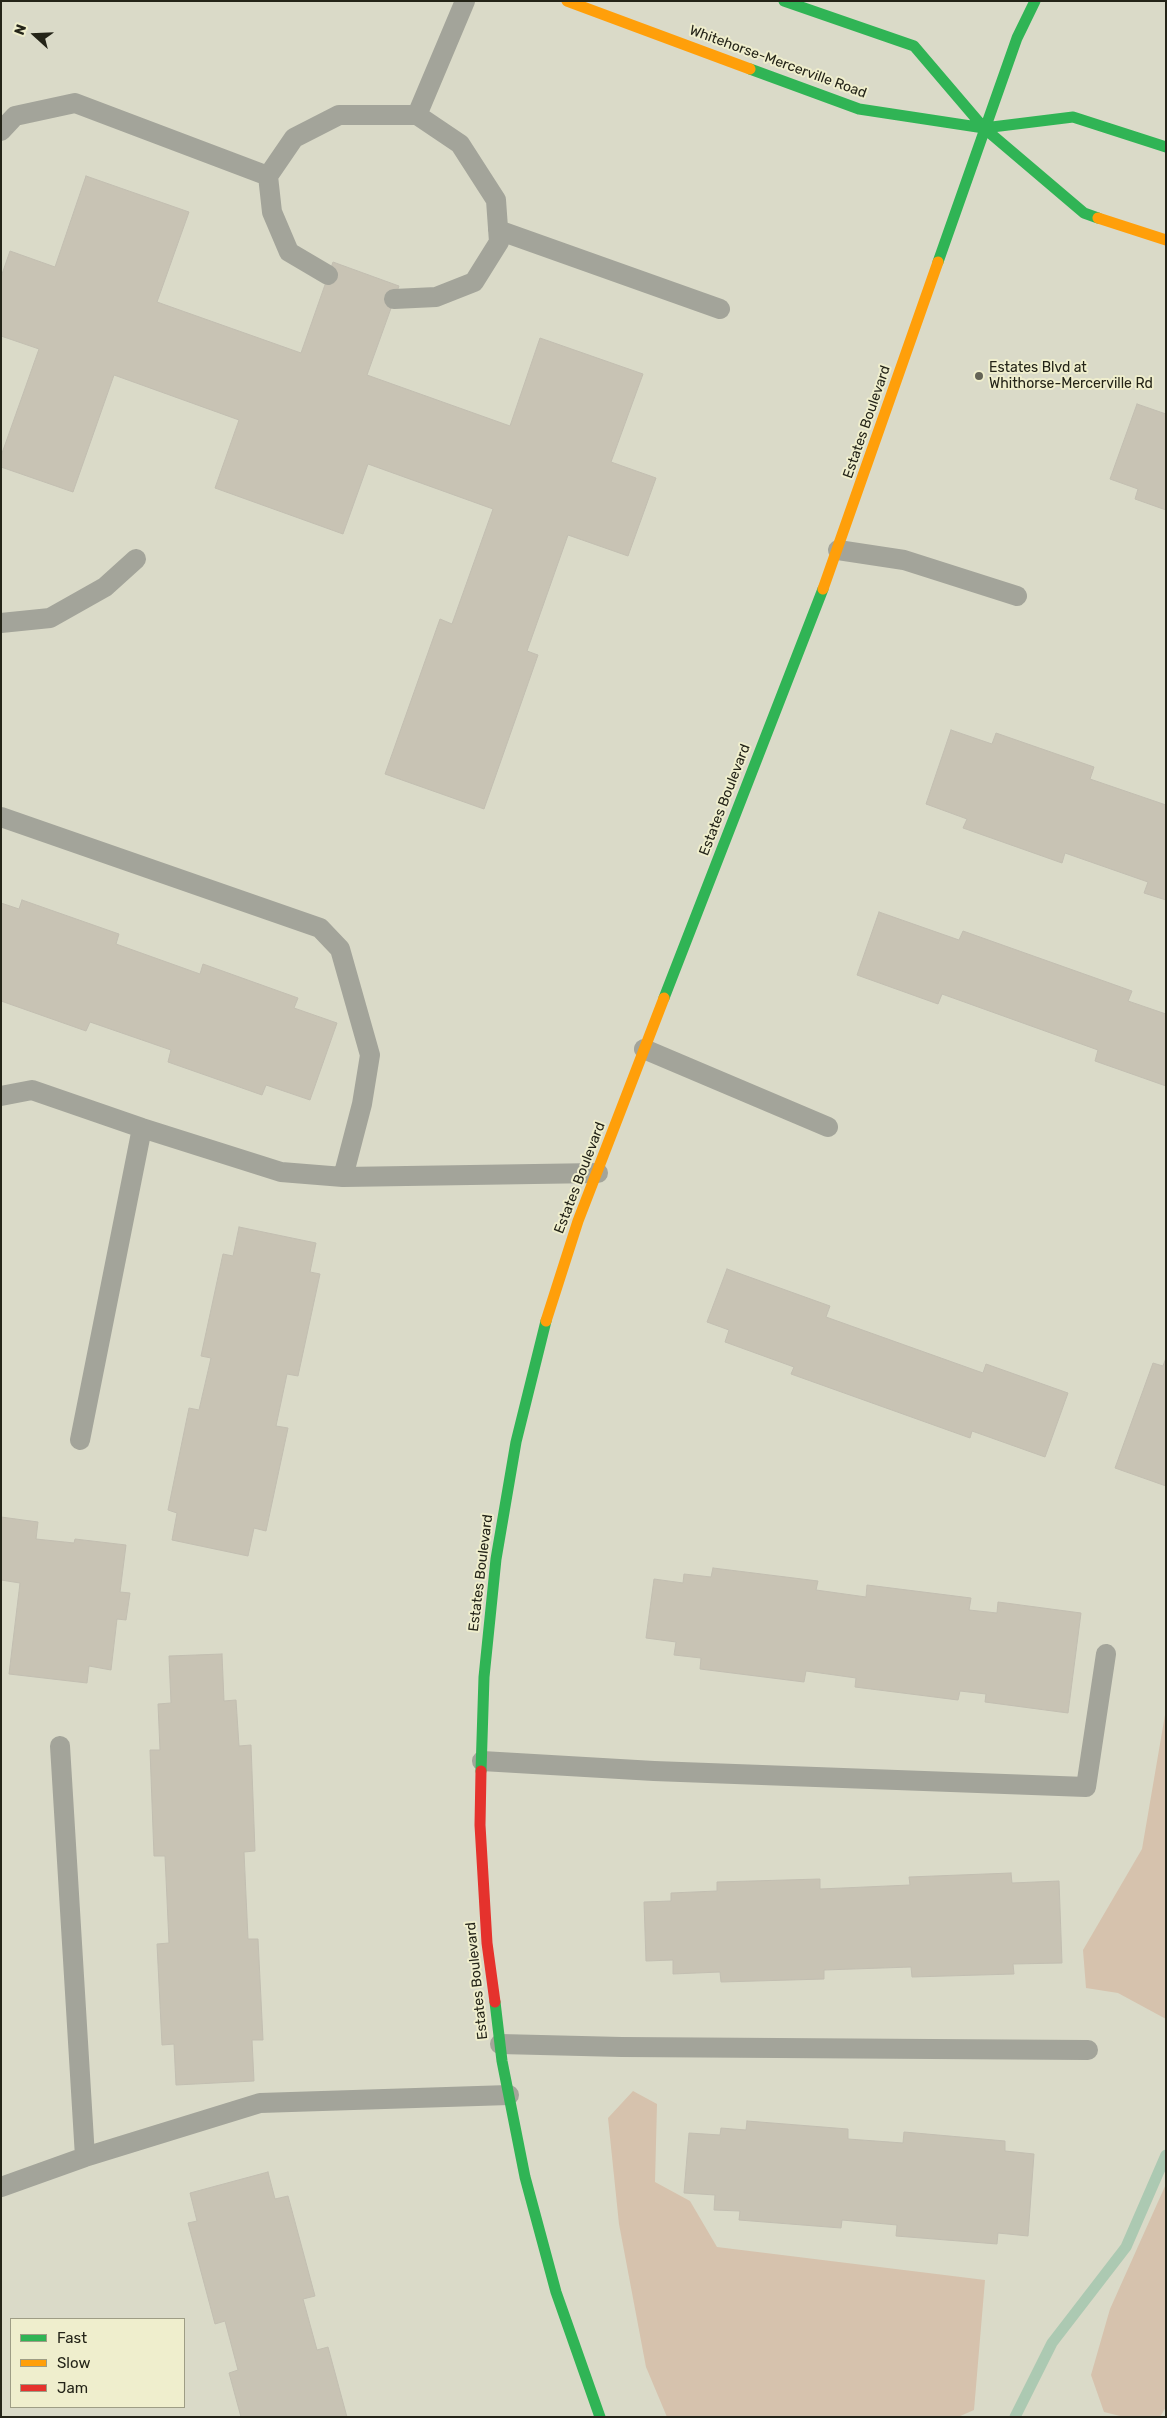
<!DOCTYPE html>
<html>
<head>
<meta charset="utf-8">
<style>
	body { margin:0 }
	#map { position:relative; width:1167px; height:2418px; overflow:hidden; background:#dadac8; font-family:Rubik,sans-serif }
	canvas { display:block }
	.frame { position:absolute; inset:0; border:2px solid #242418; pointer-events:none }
	.legend { position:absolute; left:10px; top:2318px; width:175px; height:90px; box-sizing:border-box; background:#efeecd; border:1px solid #9e9d85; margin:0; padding:6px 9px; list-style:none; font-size:15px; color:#242418 }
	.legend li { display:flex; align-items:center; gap:10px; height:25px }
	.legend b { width:25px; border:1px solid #9e9d85 }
	.north { position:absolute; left:10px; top:10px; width:50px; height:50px; -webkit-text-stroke:4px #efeecd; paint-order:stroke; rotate:290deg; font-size:14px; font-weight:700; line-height:20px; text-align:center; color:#242418 }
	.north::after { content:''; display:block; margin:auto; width:18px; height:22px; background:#242418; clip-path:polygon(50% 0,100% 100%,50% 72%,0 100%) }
</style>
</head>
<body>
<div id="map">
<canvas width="1167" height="2418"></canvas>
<div class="frame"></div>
<ul class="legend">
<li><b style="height:6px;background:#30b455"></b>Fast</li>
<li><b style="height:6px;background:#ff9f0a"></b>Slow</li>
<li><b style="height:6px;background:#e5322d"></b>Jam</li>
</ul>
<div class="north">N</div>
</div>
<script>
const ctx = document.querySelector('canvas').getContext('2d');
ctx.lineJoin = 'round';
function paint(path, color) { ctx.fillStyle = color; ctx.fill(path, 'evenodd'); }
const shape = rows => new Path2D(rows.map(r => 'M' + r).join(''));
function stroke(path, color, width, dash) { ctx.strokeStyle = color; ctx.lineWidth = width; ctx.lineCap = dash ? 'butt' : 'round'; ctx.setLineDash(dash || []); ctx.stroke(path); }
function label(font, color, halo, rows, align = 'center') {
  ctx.font = font + ' Rubik,sans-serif'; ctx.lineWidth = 4; ctx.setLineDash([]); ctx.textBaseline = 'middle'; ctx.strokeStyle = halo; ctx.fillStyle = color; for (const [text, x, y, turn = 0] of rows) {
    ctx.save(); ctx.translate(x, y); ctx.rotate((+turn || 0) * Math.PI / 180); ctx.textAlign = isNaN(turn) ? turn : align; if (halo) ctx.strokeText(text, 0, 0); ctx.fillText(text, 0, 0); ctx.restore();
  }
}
paint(shape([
	[1166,1709,1166,2019,1118,1993,1086,1988,1083,1950,1142,1849],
	[633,2091,657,2104,655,2182,690,2201,717,2247,985,2280,974,2410,958,2417,667,2417,646,2367,619,2224,608,2118],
	[1166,2184,1166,2407,1160,2417,1124,2417,1104,2412,1091,2375,1110,2309]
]), '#d6c2ad');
stroke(shape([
	[1015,2417,1052,2343,1126,2247,1166,2155]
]), '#acc9b2', 11);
const building = shape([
	[86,176,189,212,157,302,301,353,333,262,399,286,367,375,510,426,540,338,643,374,611,462,656,478,628,556,568,535,527,651,538,655,484,809,385,774,440,619,452,624,493,509,368,464,343,534,215,488,239,420,114,375,73,492,1,467,1,456,39,349,1,336,1,277,10,251,55,267,86,176],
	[1137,404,1166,414,1166,510,1135,499,1138,489,1110,479,1137,404],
	[951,730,992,744,996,733,1094,767,1090,779,1166,805,1166,900,1144,893,1148,882,1065,853,1062,863,963,828,967,819,926,804,951,730],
	[22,900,119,934,116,944,200,974,203,964,298,998,294,1008,337,1023,310,1100,266,1085,262,1095,168,1062,171,1050,90,1022,86,1031,1,1001,1,903,19,909,22,900],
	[879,912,959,940,963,931,1132,991,1128,1001,1166,1014,1166,1086,1095,1061,1098,1050,942,994,938,1004,857,975,879,912],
	[239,1227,316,1243,310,1272,320,1274,298,1376,287,1374,276,1426,288,1428,266,1531,254,1528,248,1556,172,1540,177,1513,168,1510,189,1408,199,1410,211,1358,201,1356,223,1254,233,1256,239,1227],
	[727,1269,830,1306,826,1317,983,1373,986,1364,1068,1393,1045,1457,972,1431,970,1438,791,1374,794,1367,725,1342,729,1330,707,1322,727,1269],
	[1166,1358,1166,1486,1115,1468,1153,1363,1163,1366,1166,1358],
	[1,1517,38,1522,36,1539,74,1543,75,1539,126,1545,120,1592,130,1593,126,1620,117,1619,111,1670,89,1666,87,1683,9,1674,20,1583,1,1580,1,1517],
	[713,1568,818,1581,816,1590,866,1597,867,1585,971,1598,969,1610,997,1613,998,1602,1081,1613,1068,1713,985,1702,986,1694,960,1691,958,1700,855,1687,856,1678,806,1671,804,1682,700,1669,701,1658,674,1655,676,1642,646,1638,654,1579,683,1583,684,1574,711,1577,713,1568],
	[222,1654,224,1701,236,1700,239,1746,251,1745,255,1851,244,1852,248,1939,258,1939,263,2040,252,2040,254,2081,176,2085,174,2044,162,2045,157,1944,169,1943,165,1856,154,1856,150,1750,160,1750,158,1704,171,1703,169,1656,222,1654],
	[1011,1873,1012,1883,1059,1881,1062,1963,1013,1964,1014,1974,912,1977,911,1967,824,1970,824,1979,721,1982,720,1972,673,1974,673,1960,646,1961,644,1902,671,1901,671,1893,717,1891,717,1882,820,1879,820,1889,910,1885,909,1877,1011,1873],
	[747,2121,848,2129,848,2139,903,2143,904,2132,1005,2141,1005,2151,1034,2154,1028,2236,998,2233,997,2244,896,2236,897,2225,842,2220,841,2228,739,2220,740,2211,714,2210,715,2195,684,2193,689,2133,720,2135,721,2128,746,2130,747,2121],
	[268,2172,275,2199,288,2196,315,2296,303,2299,317,2350,328,2347,347,2417,241,2417,229,2373,238,2370,225,2321,215,2324,188,2223,197,2221,190,2193,268,2172]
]);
paint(building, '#c8c3b4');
stroke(building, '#c2beb1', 1);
stroke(shape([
	[1,131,15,116,75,103,268,176],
	[498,230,720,309],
	[328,275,289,252,272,212,268,176,294,138,339,115,417,115],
	[394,299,436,297,474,282,499,242,496,200,460,144,417,115,465,1],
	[838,550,904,560,1017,596],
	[1,623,50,618,105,587,136,559],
	[1,817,320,928,340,949,370,1055,362,1104,343,1177],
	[644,1049,828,1127],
	[1,1096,32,1090,142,1128,281,1172,343,1177,598,1173],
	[80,1440,142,1128],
	[60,1746,85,2157],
	[482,1761,654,1771,1086,1787,1106,1654],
	[500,2044,622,2047,1088,2050],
	[1,2187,85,2157,260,2103,509,2095]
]), '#a3a49a', 20);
stroke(shape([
	[784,1,914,46,984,128,1084,213,1098,218],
	[750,69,859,109,984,128,1073,117,1166,147],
	[938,262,1017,38,1035,1],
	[664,998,823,589],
	[481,1771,484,1677,496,1559,516,1442,546,1321],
	[495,2002,502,2061,525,2177,556,2292,600,2417]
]), '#30b455', 11);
stroke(shape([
	[567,1,750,69],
	[1098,218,1166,240],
	[823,589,938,262],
	[546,1321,578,1221,664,998]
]), '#ff9f0a', 11);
stroke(shape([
	[481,1771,480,1825,487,1943,495,2002]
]), '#e5322d', 11);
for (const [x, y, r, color] of [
	[979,376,5,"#646456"]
]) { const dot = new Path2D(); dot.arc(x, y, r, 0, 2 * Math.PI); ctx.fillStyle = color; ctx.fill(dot); stroke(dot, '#efeecd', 2); }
label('14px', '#242418', '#efeecd', [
	["Whitehorse-Mercerville Road",778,62,20],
	["Estates Boulevard",867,422,-71],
	["Estates Boulevard",725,800,-69],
	["Estates Boulevard",580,1178,-69],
	["Estates Boulevard",481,1573,-83],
	["Estates Boulevard",477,1981,-96]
]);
label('14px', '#242418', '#efeecd', [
	["Estates Blvd at",989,368],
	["Whithorse-Mercerville Rd",989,384]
], 'left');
</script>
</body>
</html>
